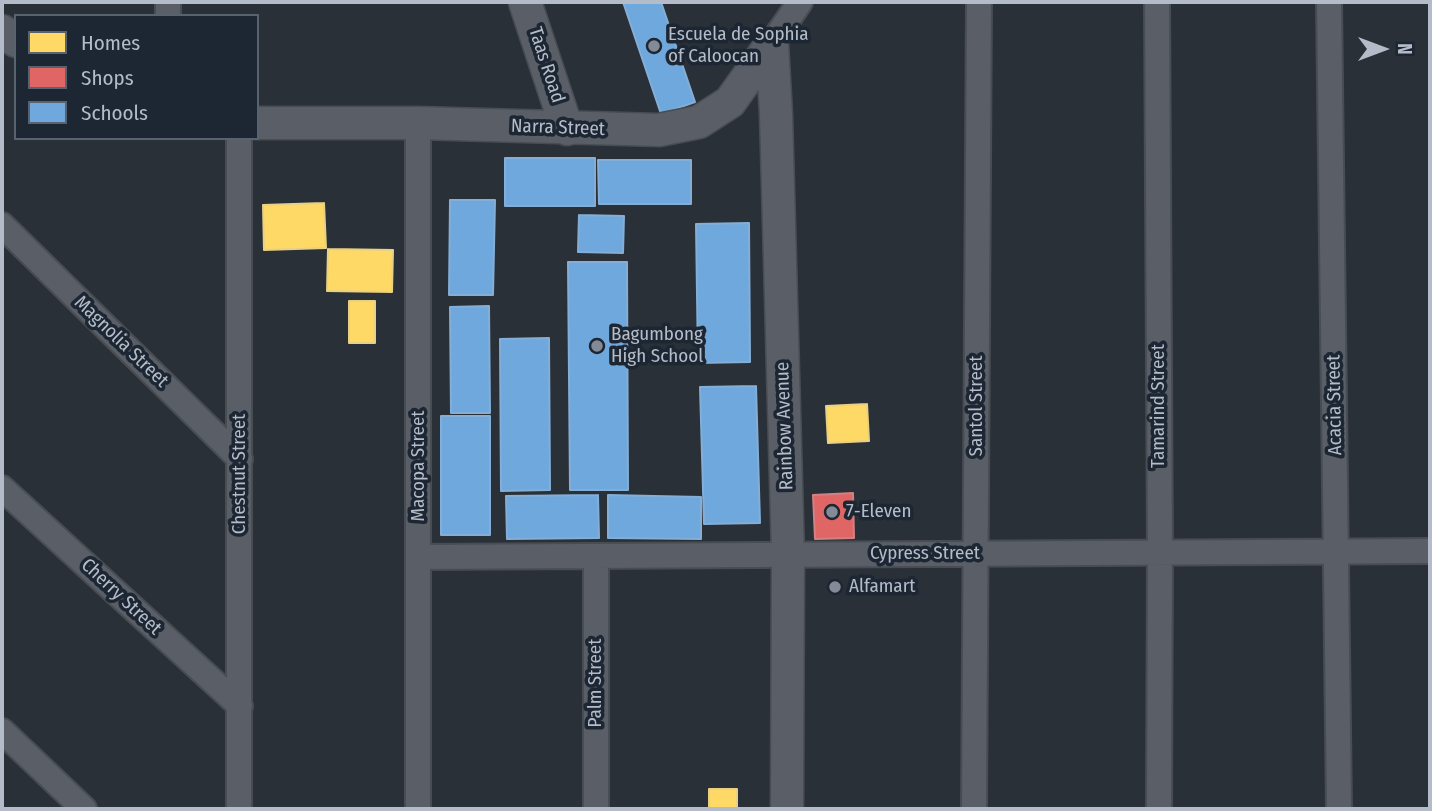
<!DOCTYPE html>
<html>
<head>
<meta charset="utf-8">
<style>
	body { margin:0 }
	#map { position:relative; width:1432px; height:811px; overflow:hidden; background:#2a3038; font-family:"Fira Sans Condensed",sans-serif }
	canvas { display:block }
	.frame { position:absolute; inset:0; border:4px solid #b4bcc9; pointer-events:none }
	.legend { position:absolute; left:14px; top:14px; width:245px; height:126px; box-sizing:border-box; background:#1d2633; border:2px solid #59626f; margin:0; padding:9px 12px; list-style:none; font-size:21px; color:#b4bcc9 }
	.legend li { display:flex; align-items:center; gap:14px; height:35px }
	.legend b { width:35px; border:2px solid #59626f }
	.north { position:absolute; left:1348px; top:14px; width:70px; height:70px; -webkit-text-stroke:5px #1d2633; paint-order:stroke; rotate:90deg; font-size:19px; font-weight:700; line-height:28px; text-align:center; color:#b4bcc9 }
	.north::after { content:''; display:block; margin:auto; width:24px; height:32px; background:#b4bcc9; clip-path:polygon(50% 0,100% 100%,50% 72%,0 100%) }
</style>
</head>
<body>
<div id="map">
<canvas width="1432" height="811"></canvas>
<div class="frame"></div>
<ul class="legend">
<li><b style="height:19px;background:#ffd966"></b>Homes</li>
<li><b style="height:19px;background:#e06666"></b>Shops</li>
<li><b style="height:19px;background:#6fa8dc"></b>Schools</li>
</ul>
<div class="north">N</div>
</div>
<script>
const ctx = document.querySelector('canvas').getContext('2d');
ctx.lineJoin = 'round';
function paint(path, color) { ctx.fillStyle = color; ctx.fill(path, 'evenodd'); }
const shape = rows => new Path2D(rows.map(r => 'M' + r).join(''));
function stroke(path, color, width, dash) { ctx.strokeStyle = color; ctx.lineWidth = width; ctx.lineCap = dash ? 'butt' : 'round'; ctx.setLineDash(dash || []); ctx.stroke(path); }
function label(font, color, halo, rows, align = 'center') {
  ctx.font = font + ' "Fira Sans Condensed",sans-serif'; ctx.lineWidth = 7; ctx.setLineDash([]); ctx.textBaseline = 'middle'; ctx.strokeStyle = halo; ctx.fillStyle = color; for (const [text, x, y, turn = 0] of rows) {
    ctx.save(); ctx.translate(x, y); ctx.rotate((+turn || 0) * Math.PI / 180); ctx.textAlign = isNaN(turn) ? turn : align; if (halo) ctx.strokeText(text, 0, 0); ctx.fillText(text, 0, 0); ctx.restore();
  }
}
const homes = shape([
	[324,203,326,248,264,250,263,205,324,203],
	[328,249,393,250,392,292,327,291,328,249],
	[349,301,375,301,375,343,349,343,349,301],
	[867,404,869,441,828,443,826,406,867,404],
	[709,789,737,789,737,809,709,809,709,789]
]);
paint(homes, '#ffd966');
stroke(homes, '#e8d084', 2);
const shops = shape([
	[853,493,854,538,815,539,813,495,853,493]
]);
paint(shops, '#e06666');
stroke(shops, '#d38084', 2);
const schools = shape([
	[623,2,661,2,695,102,661,114,623,2],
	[505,158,595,158,595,206,505,206,505,158],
	[598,160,691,160,691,204,599,204,598,160],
	[450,200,495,200,493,295,449,295,450,200],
	[579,215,624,216,623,253,578,252,579,215],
	[749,223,750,362,698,363,696,224,749,223],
	[568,262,627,262,628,490,570,490,568,262],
	[489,306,490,413,451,413,450,307,489,306],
	[549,338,550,490,501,491,500,339,549,338],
	[756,386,760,523,704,524,700,387,756,386],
	[441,416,490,416,490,535,441,535,441,416],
	[598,495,599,538,507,539,506,496,598,495],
	[608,495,701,497,701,539,608,538,608,495]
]);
paint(schools, '#6fa8dc');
stroke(schools, '#84aed6', 2);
const minor = shape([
	[168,2,168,16],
	[1157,2,1160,553,1159,809],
	[1329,2,1339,809],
	[772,43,800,2],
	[418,123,418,809],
	[2,225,240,459],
	[2,488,240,706],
	[596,556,596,809],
	[420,557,1430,551],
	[2,731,84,809],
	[239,809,239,138],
	[974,809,979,2]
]);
const tertiary = shape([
	[525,2,567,129],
	[2,31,16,41],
	[772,43,776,114,788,555,787,809],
	[257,123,418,123,659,130,699,122,730,102,772,43]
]);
stroke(minor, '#484c53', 28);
stroke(tertiary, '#484c53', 35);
stroke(minor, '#5a5e66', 24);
stroke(tertiary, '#5a5e66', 32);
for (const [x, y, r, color] of [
	[654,46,7,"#848b96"],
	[597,346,7,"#848b96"],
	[832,512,7,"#848b96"],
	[835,587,7,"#848b96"]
]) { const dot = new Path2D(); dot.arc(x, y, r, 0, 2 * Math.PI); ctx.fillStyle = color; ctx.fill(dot); stroke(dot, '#1d2633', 2.5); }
label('19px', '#b4bcc9', '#1d2633', [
	["Escuela de Sophia",668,35],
	["of Caloocan",668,57],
	["Bagumbong",611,335],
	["High School",611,357],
	["7-Eleven",846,512],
	["Alfamart",849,587]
], 'left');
label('19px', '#b4bcc9', '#1d2633', [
	["Taas Road",546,65,72],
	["Narra Street",558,128,2],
	["Magnolia Street",121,342,44],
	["Acacia Street",1335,405,-91],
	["Santol Street",977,406,-90],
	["Tamarind Street",1159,406,-90],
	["Rainbow Avenue",785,426,-92],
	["Macopa Street",419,466,-90],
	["Chestnut Street",240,474,-90],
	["Cypress Street",925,554],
	["Cherry Street",121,597,43],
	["Palm Street",596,683,-90]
]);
</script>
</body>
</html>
